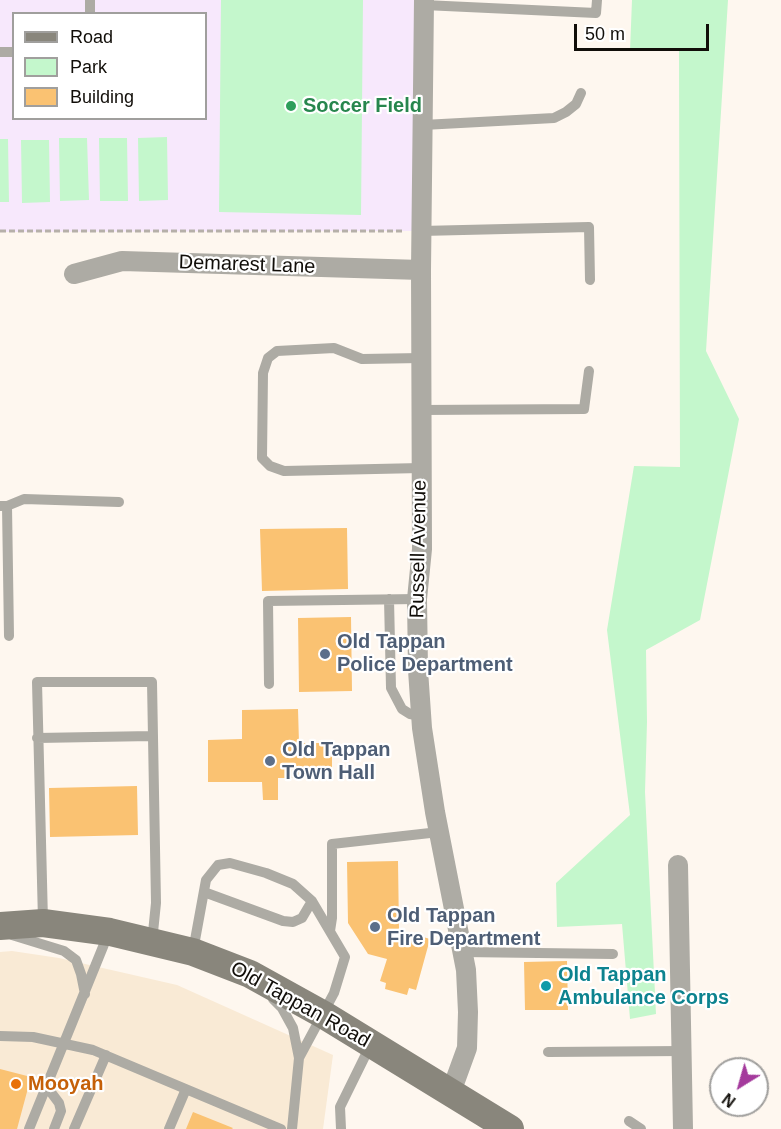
<!DOCTYPE html>
<html>
<head>
<meta charset="utf-8">
<style>
	body { margin:0 }
	#map { position:relative; width:781px; height:1129px; overflow:hidden; background:#fef7ef; font-family:Arial,sans-serif }
	canvas { display:block }
	.legend { position:absolute; left:12px; top:12px; width:195px; height:108px; box-sizing:border-box; background:#fff; border:2px solid #a09f9d; margin:0; padding:8px 10px; list-style:none; font-size:18px; color:#110e09 }
	.legend li { display:flex; align-items:center; gap:12px; height:30px }
	.legend b { width:30px; border:2px solid #a09f9d }
	.north { position:absolute; left:709px; top:1057px; width:60px; height:60px; box-sizing:border-box; background:#fff; border:2px solid #a09f9d; border-radius:50%; rotate:217deg; font-size:16px; font-weight:700; line-height:24px; text-align:center; color:#110e09 }
	.north::after { content:''; display:block; margin:auto; width:21px; height:27px; background:#a43a9c; clip-path:polygon(50% 0,100% 100%,50% 72%,0 100%) }
	.scale { position:absolute; left:574px; top:24px; width:135px; height:27px; box-sizing:border-box; border:3px solid #110e09; border-top:0; padding-left:8px; font-size:18px; line-height:21px; white-space:nowrap; color:#110e09; -webkit-text-stroke:4px #fff; paint-order:stroke }
</style>
</head>
<body>
<div id="map">
<canvas width="781" height="1129"></canvas>
<ul class="legend">
<li><b style="height:8px;background:#89867c"></b>Road</li>
<li><b style="height:16px;background:#c4f7cc"></b>Park</li>
<li><b style="height:16px;background:#fac272"></b>Building</li>
</ul>
<div class="north">N</div>
<div class="scale">50 m</div>
</div>
<script>
const ctx = document.querySelector('canvas').getContext('2d');
ctx.lineJoin = 'round';
function paint(path, color) { ctx.fillStyle = color; ctx.fill(path, 'evenodd'); }
const shape = rows => new Path2D(rows.map(r => 'M' + r).join(''));
function stroke(path, color, width, dash) { ctx.strokeStyle = color; ctx.lineWidth = width; ctx.lineCap = dash ? 'butt' : 'round'; ctx.setLineDash(dash || []); ctx.stroke(path); }
function label(font, color, halo, rows, align = 'center') {
  ctx.font = font + ' Arial,sans-serif'; ctx.lineWidth = 4.5; ctx.setLineDash([]); ctx.textBaseline = 'middle'; ctx.strokeStyle = halo; ctx.fillStyle = color; for (const [text, x, y, turn = 0] of rows) {
    ctx.save(); ctx.translate(x, y); ctx.rotate((+turn || 0) * Math.PI / 180); ctx.textAlign = isNaN(turn) ? turn : align; if (halo) ctx.strokeText(text, 0, 0); ctx.fillText(text, 0, 0); ctx.restore();
  }
}
paint(shape([
	[12,951,59,958,177,985,333,1055,323,1129,0,1129,0,952]
]), '#f9ead5');
paint(shape([
	[0,0,424,0,421,231,0,232],
	[14,14,206,14,206,118,14,118]
]), '#f7e8fc');
paint(shape([
	[221,0,363,0,361,215,219,212],
	[632,0,728,0,706,351,739,419,700,620,646,650,647,722,645,792,656,1014,630,1019,622,924,557,927,556,883,630,815,607,630,634,466,680,467,679,49,630,51],
	[167,137,168,200,139,201,138,138],
	[59,138,87,138,89,200,60,201],
	[99,138,127,138,128,201,100,201],
	[0,139,8,139,9,202,0,202],
	[21,140,49,140,50,202,22,203]
]), '#c4f7cc');
paint(shape([
	[347,528,348,589,262,591,260,529],
	[351,617,352,691,299,692,298,618],
	[298,709,299,743,332,743,332,778,278,778,278,800,263,800,262,782,208,782,208,740,242,739,242,710],
	[137,786,138,835,50,837,49,788],
	[398,861,399,930,430,939,416,990,409,988,407,995,385,989,386,983,380,981,387,959,368,954,348,923,347,862],
	[567,961,568,1010,525,1010,524,962],
	[0,1069,31,1077,17,1129,0,1129],
	[193,1112,233,1128,232,1129,186,1129]
]), '#fac272');
stroke(shape([
	[0,231,405,231]
]), '#b6b0a9', 3, [6, 3]);
stroke(shape([
	[90,0,90,14],
	[424,5,596,13,597,0],
	[0,52,14,52],
	[423,125,554,118,566,112,576,104,581,93],
	[421,231,589,227,590,280],
	[421,358,362,359,334,348,277,351,268,358,263,373,262,458,270,466,284,471,421,468],
	[421,410,584,409,589,371],
	[0,506,7,506,9,636],
	[7,506,24,499,119,502],
	[389,599,391,688,402,709,410,714,421,716],
	[269,684,268,601,417,599],
	[37,738,152,736],
	[204,892,283,921,293,922,302,918,312,901],
	[43,921,37,682,152,682,156,903,152,942],
	[330,931,332,918,332,844,439,832],
	[12,935,64,951,76,960,81,974,85,994],
	[193,951,206,880,218,865,230,863,266,873,293,884,312,901,345,957,334,993,299,1058],
	[463,952,613,954],
	[273,999,282,1008,293,1028,299,1058,292,1129],
	[0,1036,33,1037,93,1050,281,1129],
	[548,1052,683,1051],
	[47,1087,59,1103,61,1111,54,1129],
	[629,1121,641,1129],
	[29,1129,109,932],
	[74,1129,106,1055],
	[169,1129,186,1089],
	[341,1129,340,1107,371,1044]
]), '#adaba4', 10);
stroke(shape([
	[424,0,421,270,422,549,417,599,418,670,422,728,435,812,466,970,468,1012,467,1048,451,1092],
	[74,274,122,261,421,270],
	[678,865,683,1129]
]), '#adaba4', 20);
stroke(shape([
	[0,926,43,923,110,932,193,952,250,974,324,1015,510,1129]
]), '#89867c', 28);
for (const [x, y, r, color] of [
	[291,106,6,"#2e9e5b"],
	[325,654,6,"#5c6f8a"],
	[270,761,6,"#5c6f8a"],
	[375,927,6,"#5c6f8a"],
	[546,986,6,"#0f9aa8"],
	[16,1084,6,"#e8710a"]
]) { const dot = new Path2D(); dot.arc(x, y, r, 0, 2 * Math.PI); ctx.fillStyle = color; ctx.fill(dot); stroke(dot, '#fff', 2); }
label('bold 20px', '#27864d', '#fff', [
	["Soccer Field",303,106]
], 'left');
label('20px', '#110e09', '#fff', [
	["Demarest Lane",247,265,2],
	["Russell Avenue",419,549,-89],
	["Old Tappan Road",300,1005,29]
]);
label('bold 20px', '#4e5e75', '#fff', [
	["Old Tappan",337,642],
	["Police Department",337,665],
	["Old Tappan",282,750],
	["Town Hall",282,773],
	["Old Tappan",387,916],
	["Fire Department",387,939]
], 'left');
label('bold 20px', '#0d838f', '#fff', [
	["Old Tappan",558,975],
	["Ambulance Corps",558,998]
], 'left');
label('bold 20px', '#c56008', '#fff', [
	["Mooyah",28,1084]
], 'left');
</script>
</body>
</html>
